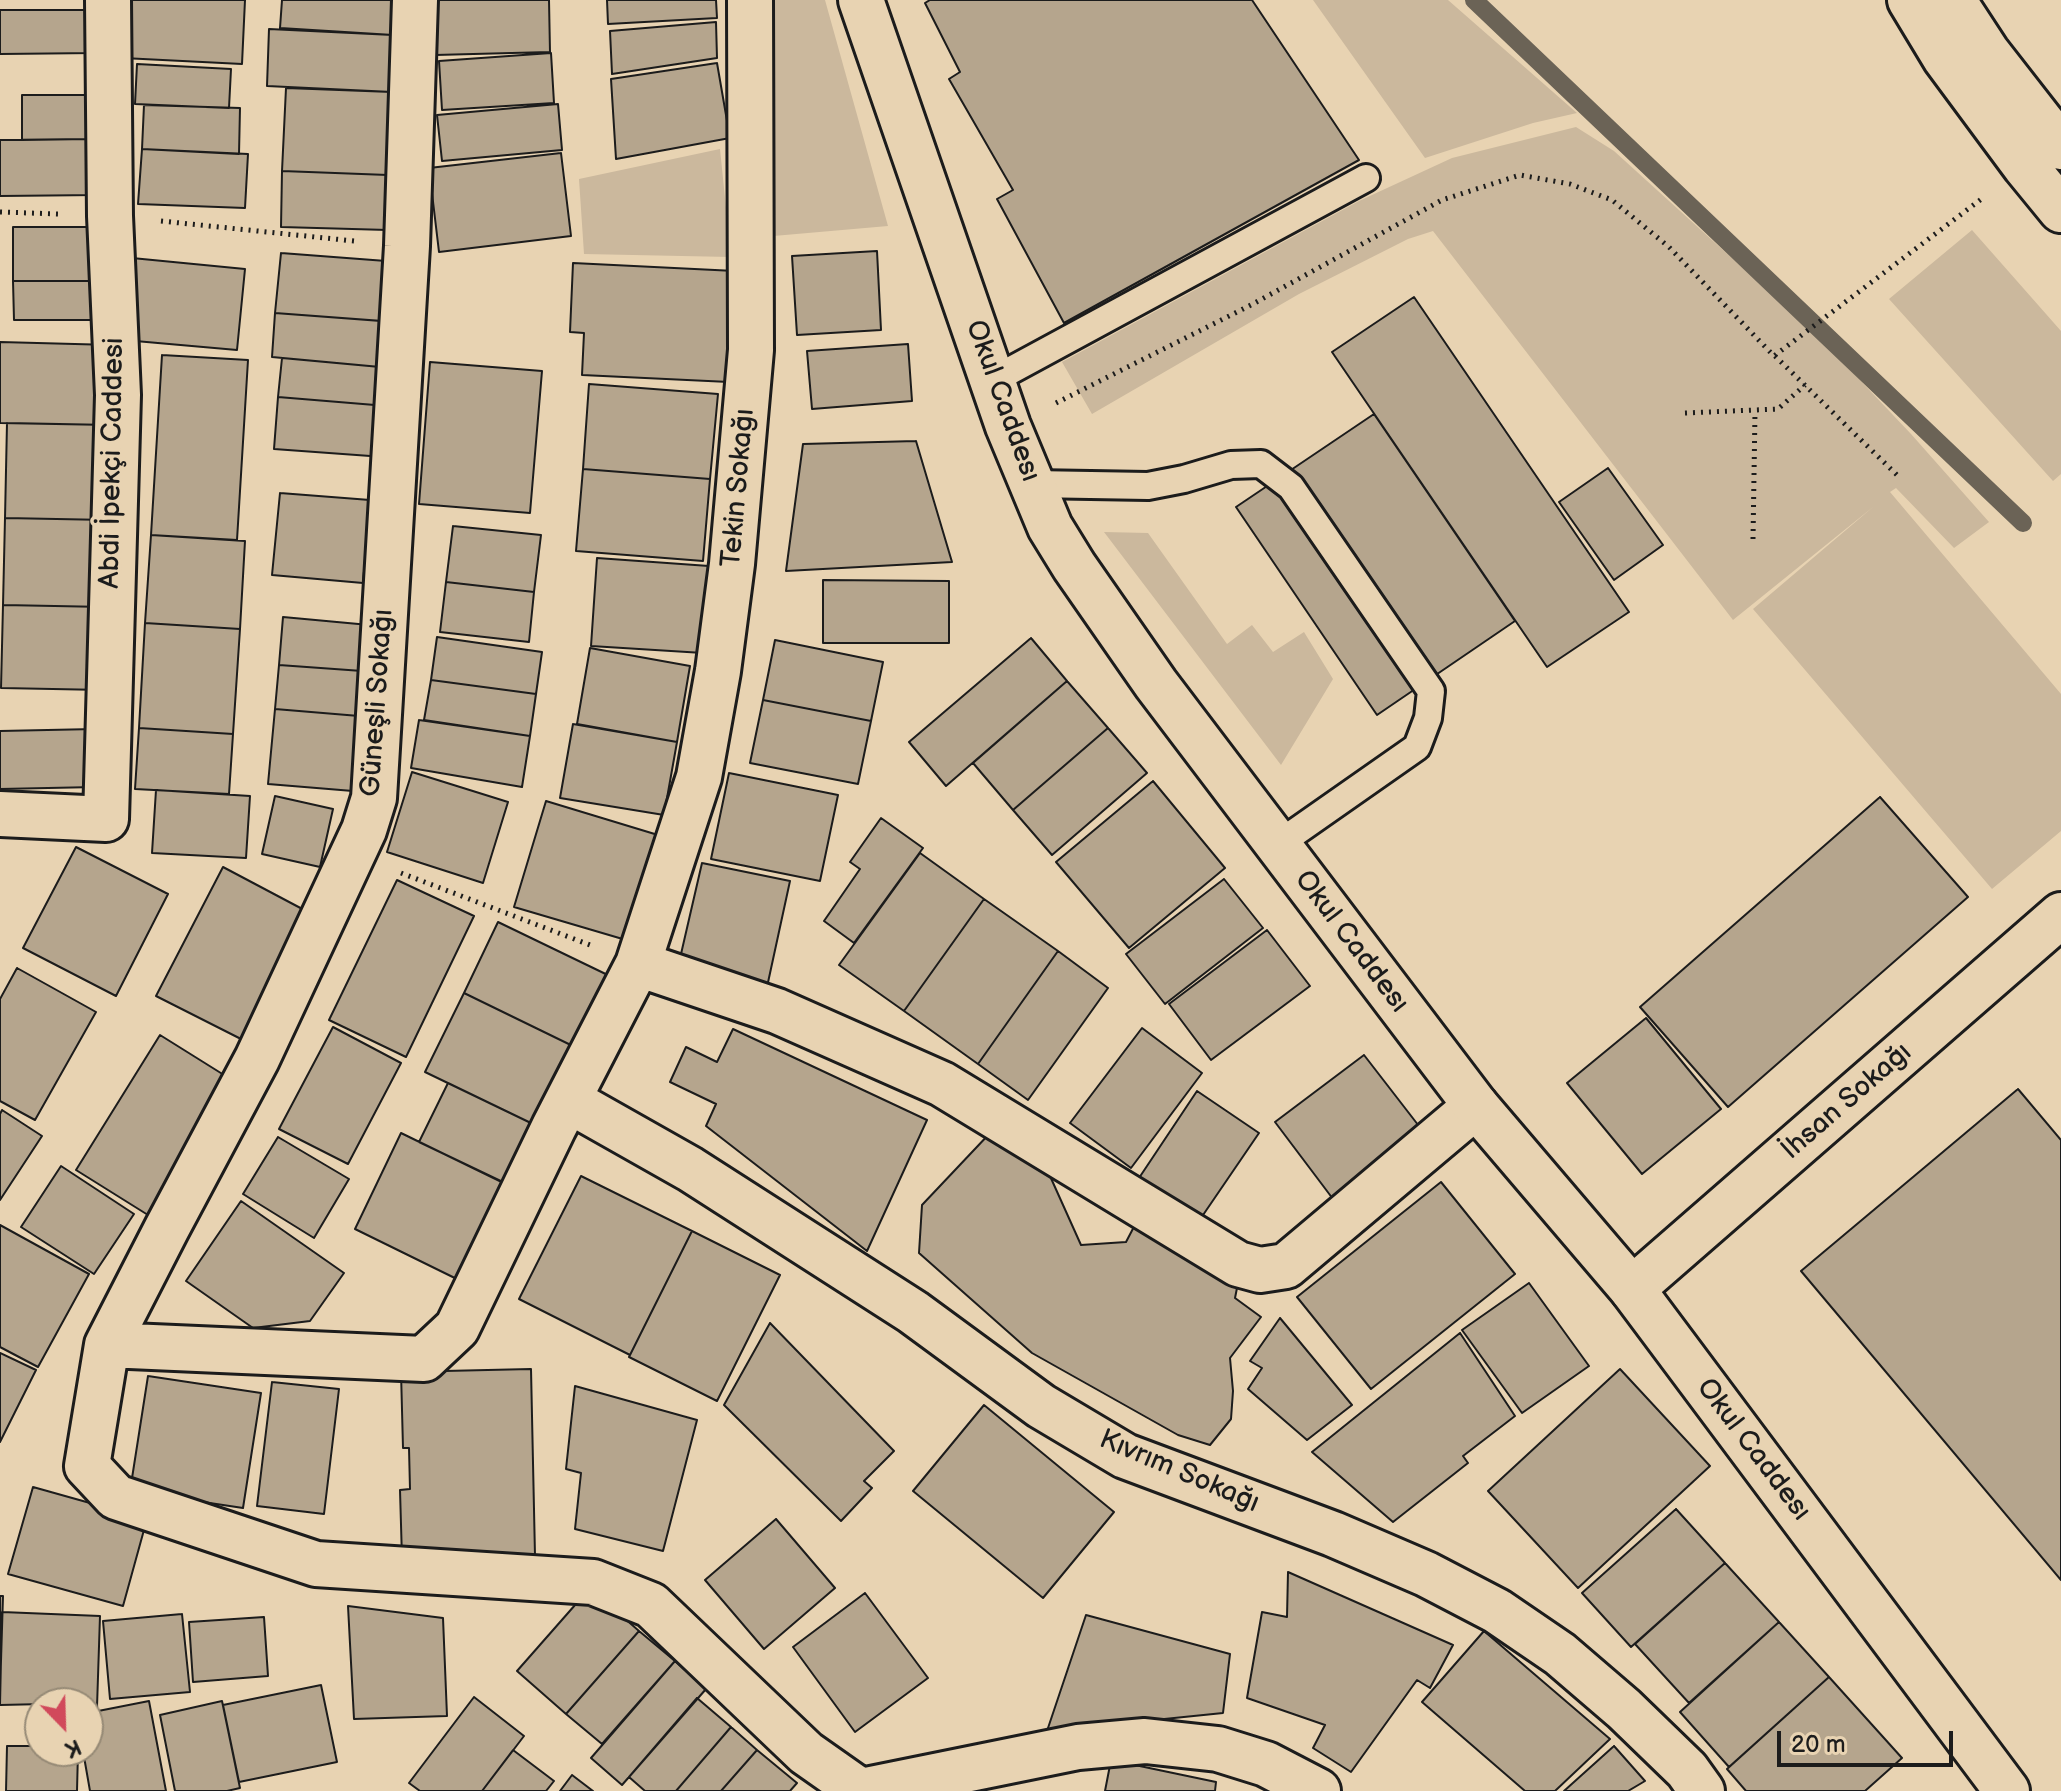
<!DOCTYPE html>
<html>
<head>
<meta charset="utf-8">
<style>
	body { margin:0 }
	#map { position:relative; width:2061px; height:1791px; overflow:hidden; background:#e8d3b2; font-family:"Balsamiq Sans",sans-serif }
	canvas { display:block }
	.north { position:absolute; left:24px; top:1687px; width:80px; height:80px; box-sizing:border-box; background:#e8d3b2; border:2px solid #968a76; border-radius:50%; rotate:157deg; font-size:22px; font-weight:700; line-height:32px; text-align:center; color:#1c1c1c }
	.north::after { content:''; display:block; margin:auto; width:28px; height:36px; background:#d1495b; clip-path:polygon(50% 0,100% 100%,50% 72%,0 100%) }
	.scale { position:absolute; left:1777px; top:1731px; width:176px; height:36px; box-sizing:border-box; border:4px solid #1c1c1c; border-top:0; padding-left:10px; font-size:24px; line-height:28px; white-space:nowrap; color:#1c1c1c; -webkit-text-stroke:6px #e8d3b2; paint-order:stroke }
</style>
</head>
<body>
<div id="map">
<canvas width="2061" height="1791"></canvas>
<div class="north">K</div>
<div class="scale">20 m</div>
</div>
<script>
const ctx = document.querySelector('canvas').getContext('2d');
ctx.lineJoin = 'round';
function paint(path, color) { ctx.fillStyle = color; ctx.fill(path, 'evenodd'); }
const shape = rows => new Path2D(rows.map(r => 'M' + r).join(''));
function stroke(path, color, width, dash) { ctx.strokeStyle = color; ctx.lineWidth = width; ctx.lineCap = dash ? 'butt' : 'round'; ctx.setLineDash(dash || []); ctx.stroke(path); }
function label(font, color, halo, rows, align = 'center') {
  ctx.font = font + ' "Balsamiq Sans",sans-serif'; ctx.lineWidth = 7; ctx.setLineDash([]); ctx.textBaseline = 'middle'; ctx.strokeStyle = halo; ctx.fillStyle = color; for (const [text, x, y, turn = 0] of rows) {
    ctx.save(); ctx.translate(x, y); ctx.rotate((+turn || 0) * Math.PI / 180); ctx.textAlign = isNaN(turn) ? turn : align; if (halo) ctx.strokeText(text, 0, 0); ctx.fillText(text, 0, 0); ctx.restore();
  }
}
paint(shape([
	[775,0,825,0,888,226,762,237],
	[1313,0,1448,0,1577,113,1533,123,1425,158],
	[1576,127,1614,151,1821,339,1911,434,1989,522,1954,548,1896,488,1890,492,2061,694,2061,831,1992,889,1753,609,1873,507,1733,620,1433,231,1408,239,1299,294,1092,414,1062,362,1359,201,1452,158],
	[720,149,731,257,584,254,579,179],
	[1972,230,2061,331,2061,474,2053,481,1889,299],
	[1104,532,1148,533,1227,644,1252,625,1273,652,1304,632,1333,679,1281,765]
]), '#cbb89d');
stroke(shape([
	[1474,0,2023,523]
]), '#6b6356', 18);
const building = shape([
	[126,0,245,0,242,64,123,58,126,0],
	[282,0,396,0,393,35,280,28,282,0],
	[434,0,549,0,550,52,435,55,434,0],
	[607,0,716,0,717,18,608,24,607,0],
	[930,0,1252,0,1359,160,1064,323,997,199,1013,190,949,79,960,72,925,3,930,0],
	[0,10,96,10,96,53,0,54,0,10],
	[716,22,717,58,612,74,610,31,716,22],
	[269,29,393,35,392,92,267,86,269,29],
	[551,53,554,103,442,110,439,61,551,53],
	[717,63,730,138,616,159,611,79,717,63],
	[137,64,231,69,229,108,135,104,137,64],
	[286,88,392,92,388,175,282,171,286,88],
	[22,95,89,95,89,139,22,140,22,95],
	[558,104,562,150,442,161,437,115,558,104],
	[144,105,240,108,239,154,142,149,144,105],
	[89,139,98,195,0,196,0,140,89,139],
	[142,149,248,154,245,208,138,204,142,149],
	[561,153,571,236,439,252,429,168,561,153],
	[282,171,388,175,388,230,281,227,282,171],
	[13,227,106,227,107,281,13,281,13,227],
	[877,251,881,330,797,335,792,256,877,251],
	[281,253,386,261,381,321,275,313,281,253],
	[132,258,245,269,237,350,124,340,132,258],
	[573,263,735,271,729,382,582,375,584,333,570,332,573,263],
	[13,281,107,281,106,320,14,320,13,281],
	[1414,297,1629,612,1547,667,1332,352,1414,297],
	[275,313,396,322,391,368,272,357,275,313],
	[0,342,112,345,111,425,0,423,0,342],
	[908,344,912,401,812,409,807,351,908,344],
	[162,355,248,360,237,540,151,535,162,355],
	[282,358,391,368,387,406,278,397,282,358],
	[430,362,542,371,530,513,419,504,430,362],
	[589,384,718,394,710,479,583,469,589,384],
	[278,397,387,406,384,457,274,449,278,397],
	[1374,414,1515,621,1377,715,1236,507,1374,414],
	[7,423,111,425,108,520,5,518,7,423],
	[916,441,952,562,786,571,803,444,916,441],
	[1608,468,1663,545,1614,580,1559,502,1608,468],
	[583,469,710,479,703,561,576,551,583,469],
	[280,493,370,500,363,583,272,575,280,493],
	[5,518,108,520,106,607,3,605,5,518],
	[453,526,541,535,534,592,446,582,453,526],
	[151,535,245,541,240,629,145,623,151,535],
	[597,558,709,566,703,653,591,646,597,558],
	[823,580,949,581,949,643,823,643,823,580],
	[446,582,534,592,529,642,440,632,446,582],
	[3,605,106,607,104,690,1,688,3,605],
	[283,617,380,626,376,672,279,665,283,617],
	[145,623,240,629,233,734,139,728,145,623],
	[437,637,542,652,536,694,431,680,437,637],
	[1031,638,1067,681,946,786,909,742,1031,638],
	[775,640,883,662,871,721,763,700,775,640],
	[590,648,690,666,677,742,577,724,590,648],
	[279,665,376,672,371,717,275,709,279,665],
	[431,680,536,694,530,736,424,720,431,680],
	[1067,681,1108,728,1013,810,973,763,1067,681],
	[763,700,871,721,858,784,750,763,763,700],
	[275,709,371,717,365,792,268,784,275,709],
	[419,720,530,736,522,787,411,768,419,720],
	[573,724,677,742,664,815,560,798,573,724],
	[139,728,233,734,229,794,135,789,139,728],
	[1108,728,1147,773,1052,855,1013,810,1108,728],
	[95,729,96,787,0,789,0,731,95,729],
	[412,772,508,802,483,883,387,852,412,772],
	[729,773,838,795,820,881,711,859,729,773],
	[1153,781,1225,868,1129,948,1056,862,1153,781],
	[156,790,250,796,246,858,152,853,156,790],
	[275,796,333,809,320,867,262,854,275,796],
	[1880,797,1968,897,1728,1107,1640,1007,1880,797],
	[546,801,658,835,626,940,514,907,546,801],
	[881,818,923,848,854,943,824,921,860,869,850,862,881,818],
	[76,847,168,894,116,996,23,948,76,847],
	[920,853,984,899,904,1011,839,965,920,853],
	[702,863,790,881,767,987,678,967,702,863],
	[223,867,308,912,241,1039,156,996,223,867],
	[1224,879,1263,928,1165,1004,1126,954,1224,879],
	[397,880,474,916,406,1057,329,1020,397,880],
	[984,899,1058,951,978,1064,904,1011,984,899],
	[498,922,616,979,581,1050,464,993,498,922],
	[1267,930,1310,986,1211,1060,1169,1004,1267,930],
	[1058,951,1108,988,1028,1100,978,1064,1058,951],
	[17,968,96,1012,35,1120,0,1101,0,999,17,968],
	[464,993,581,1050,535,1125,425,1072,464,993],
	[1646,1018,1721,1109,1642,1174,1567,1083,1646,1018],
	[333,1027,401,1063,348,1164,279,1129,333,1027],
	[1142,1028,1202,1073,1131,1168,1070,1123,1142,1028],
	[733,1029,927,1120,867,1251,706,1126,716,1104,670,1082,686,1047,717,1062,733,1029],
	[160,1035,232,1080,148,1215,76,1170,160,1035],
	[1364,1055,1422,1130,1333,1199,1275,1122,1364,1055],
	[448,1083,535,1125,507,1184,419,1142,448,1083],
	[2018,1089,2061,1140,2061,1580,1801,1271,2018,1089],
	[1197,1091,1259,1133,1201,1218,1139,1178,1197,1091],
	[2,1110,42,1136,0,1200,0,1114,2,1110],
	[991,1132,1041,1156,1081,1245,1126,1242,1137,1221,1237,1288,1235,1298,1261,1317,1230,1358,1233,1391,1231,1419,1210,1445,1178,1435,1032,1353,919,1253,922,1205,991,1132],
	[401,1133,516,1189,469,1285,355,1229,401,1133],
	[278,1137,349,1179,314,1238,243,1194,278,1137],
	[61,1166,134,1214,94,1274,21,1227,61,1166],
	[581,1176,692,1231,630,1355,519,1299,581,1176],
	[1441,1182,1515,1274,1371,1389,1297,1297,1441,1182],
	[241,1201,344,1273,310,1321,253,1328,186,1281,241,1201],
	[0,1225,89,1274,38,1367,0,1347,0,1225],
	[692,1231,780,1275,717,1401,629,1357,692,1231],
	[1529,1283,1589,1366,1522,1413,1462,1330,1529,1283],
	[1280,1318,1352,1405,1307,1440,1248,1389,1262,1368,1250,1361,1280,1318],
	[770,1323,894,1451,864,1481,872,1488,841,1521,724,1405,770,1323],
	[1460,1333,1515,1416,1463,1456,1468,1463,1393,1522,1312,1452,1460,1333],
	[0,1353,36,1370,0,1442,0,1353],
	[531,1369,535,1556,402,1559,400,1490,410,1489,409,1448,403,1448,401,1372,531,1369],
	[1620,1369,1710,1466,1578,1588,1488,1491,1620,1369],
	[148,1376,261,1393,243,1508,130,1491,148,1376],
	[272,1382,339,1389,324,1514,257,1506,272,1382],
	[575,1386,697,1420,663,1551,575,1529,581,1473,566,1469,575,1386],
	[984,1405,1114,1512,1043,1598,913,1491,984,1405],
	[33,1487,147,1519,123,1606,8,1574,33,1487],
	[1676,1509,1725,1563,1631,1647,1582,1593,1676,1509],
	[776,1519,835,1588,764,1649,705,1580,776,1519],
	[1725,1563,1779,1622,1689,1703,1635,1644,1725,1563],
	[1288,1572,1453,1645,1430,1688,1417,1680,1351,1772,1313,1748,1325,1725,1247,1698,1262,1612,1287,1617,1288,1572],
	[590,1588,639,1631,566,1714,517,1671,590,1588],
	[865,1593,928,1678,855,1732,793,1647,865,1593],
	[0,1596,3,1596,0,1693,0,1596],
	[348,1606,443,1618,447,1716,354,1719,348,1606],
	[2,1612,100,1616,97,1707,88,1707,88,1703,0,1705,2,1612],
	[182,1614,190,1692,110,1699,103,1621,182,1614],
	[1086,1615,1230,1654,1223,1713,1047,1731,1086,1615],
	[264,1617,268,1676,193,1682,189,1622,264,1617],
	[1779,1622,1829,1677,1729,1767,1680,1712,1779,1622],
	[639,1631,675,1661,602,1744,566,1714,639,1631],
	[1484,1631,1610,1739,1555,1791,1525,1791,1422,1702,1484,1631],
	[675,1661,706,1689,622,1785,591,1758,675,1661],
	[1829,1677,1902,1758,1865,1791,1746,1791,1727,1769,1829,1677],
	[321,1685,337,1762,239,1782,223,1705,321,1685],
	[474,1697,524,1736,482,1791,420,1791,409,1783,474,1697],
	[697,1698,731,1727,676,1791,645,1791,629,1777,697,1698],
	[149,1701,166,1791,90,1791,83,1751,88,1751,88,1713,149,1701],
	[222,1701,240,1788,227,1791,175,1791,160,1715,222,1701],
	[731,1727,757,1750,721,1791,676,1791,731,1727],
	[7,1746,40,1746,40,1751,78,1751,77,1791,6,1791,7,1746],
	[1614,1746,1645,1781,1628,1791,1564,1791,1614,1746],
	[513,1750,554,1781,546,1791,482,1791,513,1750],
	[757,1750,797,1783,790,1791,721,1791,757,1750],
	[1111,1760,1216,1782,1215,1791,1105,1791,1111,1760],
	[572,1775,593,1791,560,1791,572,1775]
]);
paint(building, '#b5a58d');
stroke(building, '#1c1c1c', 2);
const lane = shape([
	[993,380,1366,178],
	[1033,484,1148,486,1184,479,1231,465,1261,464,1291,487,1431,691,1428,718,1417,747,1277,845]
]);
const street = shape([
	[0,814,106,819,118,395,110,216,108,0],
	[638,964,699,777,718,671,732,564,751,350,750,0],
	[568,1100,690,1169,913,1312,1041,1406,1125,1456,1333,1534,1426,1574,1497,1611,1560,1654,1624,1709,1687,1770,1702,1791],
	[1632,1289,2061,915],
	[107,1345,167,1228,257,1059,364,830,374,798,407,246,415,0],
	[860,1791,806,1753,651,1605,593,1582,316,1564,116,1497,87,1466,107,1345,424,1359,457,1328,554,1127,638,964,777,1011,942,1084,1238,1264,1260,1270,1286,1266,1476,1106],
	[861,1791,1078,1747,1145,1741,1218,1749,1266,1764,1318,1791]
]);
const secondary = shape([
	[861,0,1008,426,1050,527,1074,566,1156,684,1476,1106,1632,1289,2007,1791],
	[1910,0,1945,58,2025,166,2061,210],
	[1953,0,1987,52,2061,147]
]);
stroke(lane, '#1c1c1c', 32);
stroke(street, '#1c1c1c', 50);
stroke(secondary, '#1c1c1c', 50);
stroke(shape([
	[0,212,59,214],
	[161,221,354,241],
	[1775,356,1897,475],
	[1056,403,1251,305,1442,200,1520,175,1570,184,1612,200,1669,247,1774,356,1984,197],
	[1685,413,1778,409,1805,385],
	[1753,539,1755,412],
	[401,873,590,945]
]), '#1c1c1c', 5, [2, 6]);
stroke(lane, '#e8d3b2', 26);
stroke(street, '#e8d3b2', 44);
stroke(secondary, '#e8d3b2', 44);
label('28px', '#1c1c1c', '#e8d3b2', [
	["Okul Caddesı",1002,401,70],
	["Abdi İpekçi Caddesi",113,463,-89],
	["Tekin Sokağı",739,488,-85],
	["Güneşli Sokağı",378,703,-86],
	["Okul Caddesı",1351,942,53],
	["İhsan Sokağı",1847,1102,-41],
	["Okul Caddesı",1753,1450,53],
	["Kıvrım Sokağı",1179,1472,23]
]);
</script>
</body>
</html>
